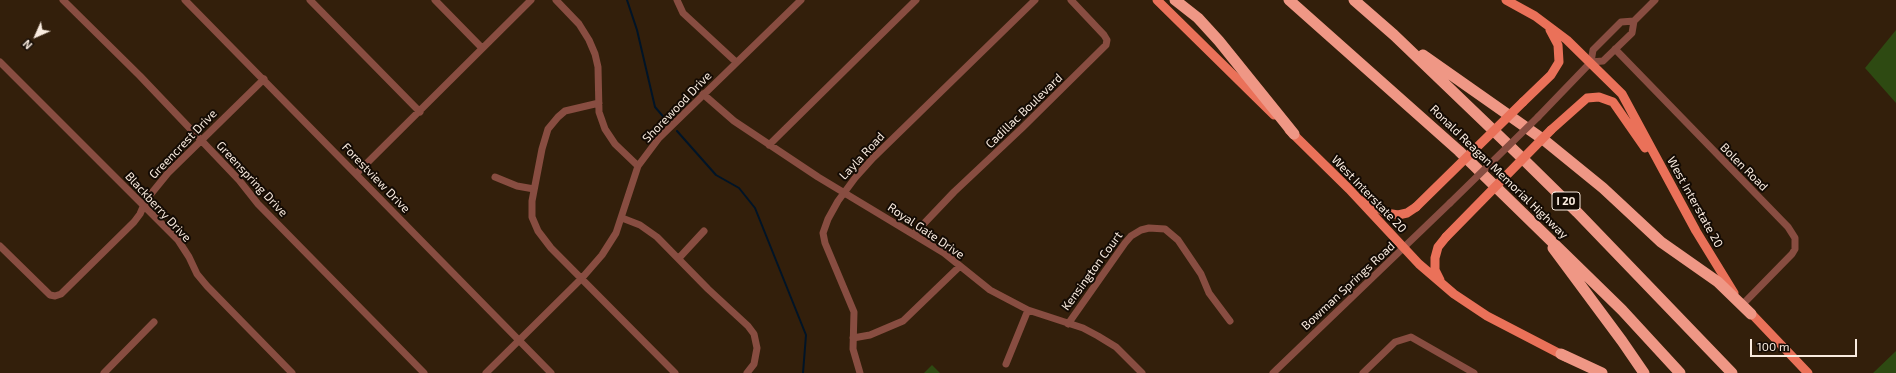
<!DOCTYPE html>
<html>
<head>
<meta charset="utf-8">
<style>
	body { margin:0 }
	#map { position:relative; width:1896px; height:373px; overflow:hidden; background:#331f0b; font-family:"Exo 2",sans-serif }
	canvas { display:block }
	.north { position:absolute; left:16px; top:16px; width:40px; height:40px; -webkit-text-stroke:3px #140b04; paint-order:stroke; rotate:225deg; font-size:11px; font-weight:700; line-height:16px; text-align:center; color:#f9ebdf }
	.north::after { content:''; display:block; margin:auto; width:14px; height:18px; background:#f9ebdf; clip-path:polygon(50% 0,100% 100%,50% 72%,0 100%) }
	.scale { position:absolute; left:1750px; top:339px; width:107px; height:18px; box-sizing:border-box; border:2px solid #f9ebdf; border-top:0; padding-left:5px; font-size:12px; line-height:14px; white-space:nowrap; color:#f9ebdf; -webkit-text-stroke:3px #140b04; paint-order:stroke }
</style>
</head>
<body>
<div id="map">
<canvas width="1896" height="373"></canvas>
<div class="north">N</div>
<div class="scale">100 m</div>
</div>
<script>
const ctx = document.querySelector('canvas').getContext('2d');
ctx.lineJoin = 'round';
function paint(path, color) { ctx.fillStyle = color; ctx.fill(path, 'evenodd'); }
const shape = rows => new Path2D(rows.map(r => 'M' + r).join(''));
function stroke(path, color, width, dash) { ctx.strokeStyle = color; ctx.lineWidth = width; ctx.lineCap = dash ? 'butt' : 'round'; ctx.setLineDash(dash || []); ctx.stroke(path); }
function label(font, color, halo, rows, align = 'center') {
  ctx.font = font + ' "Exo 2",sans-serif'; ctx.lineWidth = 4; ctx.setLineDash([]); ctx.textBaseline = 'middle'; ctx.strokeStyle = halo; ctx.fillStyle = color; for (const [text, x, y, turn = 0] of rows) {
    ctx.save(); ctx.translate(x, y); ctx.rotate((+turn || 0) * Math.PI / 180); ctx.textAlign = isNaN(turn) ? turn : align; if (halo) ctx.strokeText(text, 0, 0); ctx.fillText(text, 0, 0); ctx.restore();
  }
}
paint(shape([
	[1896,30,1896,103,1865,68],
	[1896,351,1896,373,1873,373],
	[932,365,940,373,924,373]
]), '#2e4a12');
stroke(shape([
	[627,0,637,30,655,107,667,121],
	[677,131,716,175,739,188,755,208,806,335,803,373]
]), '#001427', 2);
stroke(shape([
	[63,0,140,76,239,180,258,204,424,373],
	[185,0,551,373],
	[310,0,420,112],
	[435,0,482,48],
	[556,0,579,24,589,40,595,54,598,67,599,112,605,129,615,144,638,166],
	[677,0,683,13,736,62],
	[1615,49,1788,227,1795,238,1795,249,1792,254,1743,304],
	[0,62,178,240,189,257,197,274,207,286,292,373],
	[1591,62,1603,61,1632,33,1634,21,1655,0],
	[1591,62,1593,50,1621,22,1634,21],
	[703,94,734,121,818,177,944,253,990,290,1028,310,1083,328,1098,336,1116,347,1142,373],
	[599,103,565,111,558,117,548,129,542,149,532,201,532,217,538,231,551,248,675,373],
	[1538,117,1591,62],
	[769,145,916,0],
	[356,174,531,0],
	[495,177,517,186,534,189],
	[622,218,640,225,657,237,708,289,748,326,754,334,757,348,754,364,747,373],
	[914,234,954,192,1022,128,1106,45,1107,40,1104,35,1071,0],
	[0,246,50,295,55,296,61,294,134,222,140,214,146,200,168,173,264,79],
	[679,258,704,231],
	[1068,324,1125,243,1131,236,1141,230,1149,228,1165,229,1178,240,1201,274,1209,293,1230,321],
	[853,338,870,335,903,321,960,266],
	[1006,364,1028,310],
	[104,373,154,322],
	[486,373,582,278,602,255,616,233,638,166,659,138,801,0],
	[860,373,853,349,854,312,825,243,823,233,828,219,838,201,855,178,873,158,1035,0],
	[1273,373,1450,203],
	[1363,373,1395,342,1411,337,1474,373]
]), '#884d41', 7);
stroke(shape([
	[1157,0,1274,115],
	[1506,0,1535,16,1567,40,1622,94,1696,231,1734,293],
	[1523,102,1551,75,1559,62,1558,45,1550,30],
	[1289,130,1349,189,1419,264,1454,294,1487,316,1566,357],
	[1551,130,1587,98,1599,97,1613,102,1645,148],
	[1365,200,1386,213,1398,215,1407,213,1416,207],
	[1440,280,1435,270,1435,258,1438,247,1446,237],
	[1747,309,1808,373]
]), '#ea7159', 9);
stroke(shape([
	[1175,0,1198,18,1219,41,1294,134],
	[1289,0,1459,151,1622,310,1680,373],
	[1354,0,1394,35,1519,155,1577,212,1732,373],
	[1423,55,1544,140,1603,188,1661,242,1718,282,1751,314],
	[1553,248,1622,341,1644,373],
	[1561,354,1602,373]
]), '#ef9785', 11);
stroke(shape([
	[1450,203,1538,117]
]), '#884d41', 7);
stroke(shape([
	[1416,207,1523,102],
	[1446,237,1551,130]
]), '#ea7159', 9);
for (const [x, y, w] of [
	[1566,201,28]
]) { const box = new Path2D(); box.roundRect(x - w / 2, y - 9, w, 18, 3); ctx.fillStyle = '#140b04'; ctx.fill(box); stroke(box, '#f9ebdf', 1); }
label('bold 11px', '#f9ebdf', null, [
	["I 20",1566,201]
]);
label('12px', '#f9ebdf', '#140b04', [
	["Shorewood Drive",677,107,-46],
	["Cadillac Boulevard",1024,111,-44],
	["Greencrest Drive",183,144,-46],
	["Layla Road",862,156,-47],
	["Bolen Road",1744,167,45],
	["Ronald Reagan Memorial Highway",1499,172,44],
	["Forestview Drive",376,178,46],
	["Greenspring Drive",252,179,47],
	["West Interstate 20",1369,194,46],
	["West Interstate 20",1695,202,61],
	["Blackberry Drive",158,207,47],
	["Royal Gate Drive",926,231,34],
	["Kensington Court",1092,271,-54],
	["Bowman Springs Road",1348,286,-43]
]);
</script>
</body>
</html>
